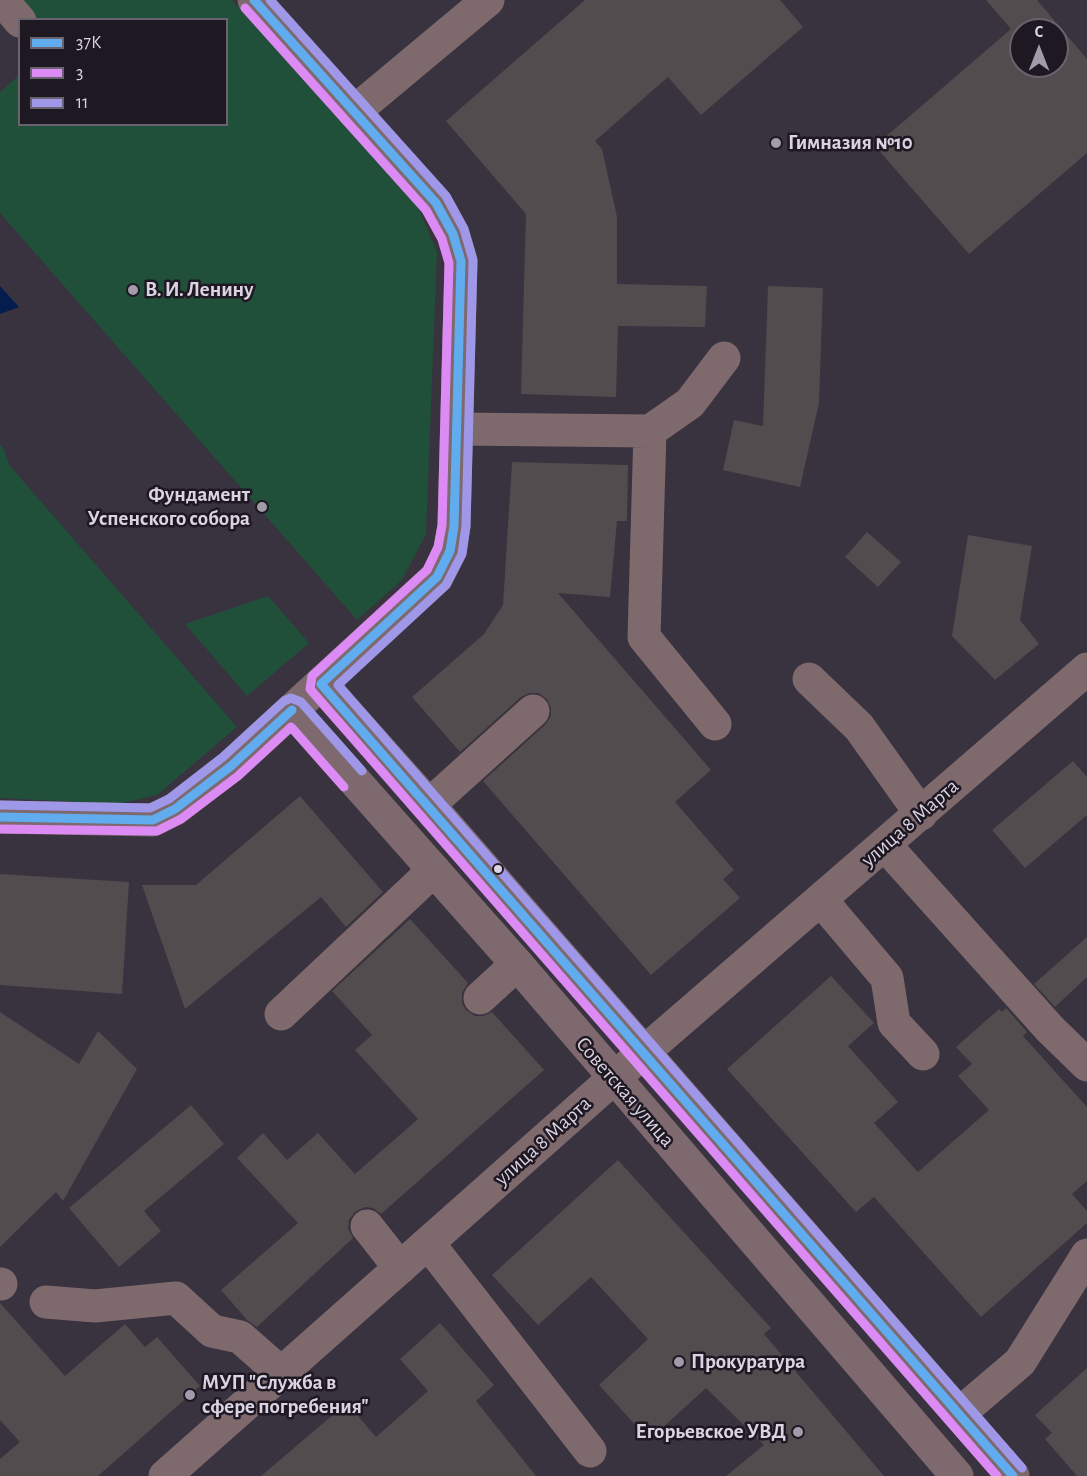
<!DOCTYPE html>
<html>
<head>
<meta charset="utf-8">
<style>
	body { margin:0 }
	#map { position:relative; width:1087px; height:1476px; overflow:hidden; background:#39323f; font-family:"Alegreya Sans",sans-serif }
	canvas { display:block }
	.legend { position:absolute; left:18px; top:18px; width:210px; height:108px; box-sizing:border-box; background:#1e1822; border:2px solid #6a636f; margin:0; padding:8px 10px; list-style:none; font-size:18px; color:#dbd3e2 }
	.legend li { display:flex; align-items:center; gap:12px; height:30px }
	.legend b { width:30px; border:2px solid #6a636f }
	.north { position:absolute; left:1009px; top:18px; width:60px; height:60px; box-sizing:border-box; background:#1e1822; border:2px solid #6a636f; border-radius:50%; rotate:0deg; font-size:16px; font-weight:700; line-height:24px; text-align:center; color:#dbd3e2 }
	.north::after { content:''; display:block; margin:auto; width:21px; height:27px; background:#a29ba9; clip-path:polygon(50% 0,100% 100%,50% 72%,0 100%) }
</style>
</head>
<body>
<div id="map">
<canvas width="1087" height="1476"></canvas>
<ul class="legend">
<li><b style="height:8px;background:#60acee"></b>37К</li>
<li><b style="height:8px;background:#dc8af4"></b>3</li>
<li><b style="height:8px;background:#9f97e8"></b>11</li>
</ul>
<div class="north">С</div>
</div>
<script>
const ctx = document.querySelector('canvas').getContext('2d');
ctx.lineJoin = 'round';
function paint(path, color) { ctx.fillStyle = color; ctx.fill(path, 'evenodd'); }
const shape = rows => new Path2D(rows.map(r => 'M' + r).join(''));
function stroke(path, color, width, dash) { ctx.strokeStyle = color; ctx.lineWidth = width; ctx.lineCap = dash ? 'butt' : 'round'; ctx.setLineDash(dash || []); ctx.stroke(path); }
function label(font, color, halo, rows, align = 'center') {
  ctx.font = font + ' "Alegreya Sans",sans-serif'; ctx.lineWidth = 5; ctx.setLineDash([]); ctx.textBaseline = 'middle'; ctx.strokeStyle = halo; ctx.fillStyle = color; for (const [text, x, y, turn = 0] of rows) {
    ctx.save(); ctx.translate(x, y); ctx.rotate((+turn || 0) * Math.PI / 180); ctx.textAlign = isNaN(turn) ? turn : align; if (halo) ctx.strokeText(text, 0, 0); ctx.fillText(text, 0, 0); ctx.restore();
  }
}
paint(shape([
	[13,0,232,0,417,205,437,252,426,534,402,580,357,620,0,213,0,92,19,75,20,124,226,124,226,20,29,19],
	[0,445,2,445,10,466,237,727,157,795,118,804,0,798],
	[268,596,309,643,247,696,185,624]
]), '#205039');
paint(shape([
	[0,286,19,307,0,314]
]), '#051d4e');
paint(shape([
	[585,0,780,0,803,27,701,115,668,77,595,141,602,149,617,217,617,284,707,286,705,327,618,326,616,397,521,394,526,214,446,121],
	[986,0,1037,0,1087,59,1087,153,969,254,875,146,1011,29],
	[1021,30,1057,30,1057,66,1021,66],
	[768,286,823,288,819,403,800,487,723,470,734,420,763,426],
	[512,462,628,465,627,521,617,521,610,597,558,593,711,770,675,802,734,870,723,879,740,898,651,975,483,781,546,724,551,716,551,708,547,699,538,693,529,693,521,697,460,752,412,697,484,634,503,605],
	[867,532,901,562,878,587,845,557],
	[968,535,1032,546,1020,620,1039,644,995,680,952,636],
	[1073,761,1087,777,1087,815,1025,868,992,830],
	[300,796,383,892,346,927,321,897,185,1009,142,885,196,885],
	[0,874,129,882,122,994,0,985],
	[410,919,468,983,462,993,462,1003,466,1010,475,1016,483,1016,492,1012,544,1070,381,1214,373,1208,365,1207,355,1212,349,1220,348,1228,353,1238,257,1327,247,1320,221,1290,298,1223,237,1158,263,1133,287,1160,318,1133,355,1174,418,1119,355,1050,372,1035,332,991],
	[1087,937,1087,977,1055,1007,1034,984],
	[831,976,874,1023,848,1046,898,1102,874,1123,918,1172,989,1110,958,1076,972,1064,956,1047,999,1009,1002,1012,1006,1008,1027,1032,1023,1036,1087,1107,1087,1181,1072,1194,1087,1211,1087,1223,981,1317,874,1197,856,1212,727,1069],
	[0,1012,79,1064,98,1031,137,1069,63,1201,56,1192,0,1247],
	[191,1105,224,1144,144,1211,161,1231,119,1267,69,1208],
	[618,1160,771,1328,764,1334,884,1476,726,1476,764,1445,706,1388,649,1440,599,1385,648,1339,591,1277,538,1325,492,1275],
	[0,1303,65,1376,125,1324,145,1347,157,1337,200,1386,98,1476,0,1476,0,1459,20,1442,0,1420],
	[440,1323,494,1385,476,1401,536,1476,261,1476,347,1403,376,1437,428,1391,400,1359],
	[1087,1368,1087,1476,1077,1476,1045,1439,1052,1433,1035,1415]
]), '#524c4e');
stroke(shape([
	[2,0,20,21],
	[354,112,488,0],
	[457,429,650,431,690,403,724,358],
	[650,431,644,637,715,724],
	[809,679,859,727,921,814],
	[429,805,533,711],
	[885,845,1050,1029,1087,1065],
	[821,900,887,978,894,1023,923,1054],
	[480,998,517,964],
	[281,1014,434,870],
	[367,1226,400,1268],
	[428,1243,590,1451],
	[0,1284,1,1284],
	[46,1302,95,1306,176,1298,212,1331,240,1337,281,1373],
	[959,1414,1020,1362,1087,1255],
	[165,1476,614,1078,1087,669]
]), '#7e696d', 33);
stroke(shape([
	[321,684,429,805,1013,1476],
	[292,710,517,964,957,1476],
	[0,817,153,820,175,809,231,766,437,577,450,551,454,526,461,261,453,234,436,203,254,0]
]), '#7e696f', 33);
stroke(shape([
	[254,0,436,203,453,234,461,261,454,526,450,551,437,577,321,684,1013,1476],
	[0,817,153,820,175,809,231,766,292,710]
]), '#60acee', 9);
stroke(shape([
	[245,8,426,210,442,239,449,263,442,525,438,547,427,570,312,676,310,689,997,1476],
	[0,829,157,831,181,819,238,776,291,727,344,787]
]), '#dc8af4', 9);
stroke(shape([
	[270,0,446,196,464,229,473,260,466,526,462,554,446,585,338,685,1022,1468],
	[0,805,150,808,169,799,223,757,284,701,291,698,301,702,362,771]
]), '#9f97e8', 9);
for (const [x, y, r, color] of [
	[776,143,6,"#a29ba9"],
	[133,290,6,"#a29ba9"],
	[262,507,6,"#a29ba9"],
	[498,869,5,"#dbd3e2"],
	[679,1362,6,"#a29ba9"],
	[190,1395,6,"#a29ba9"],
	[798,1432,6,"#a29ba9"]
]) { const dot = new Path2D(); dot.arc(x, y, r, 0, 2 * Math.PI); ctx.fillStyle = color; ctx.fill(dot); stroke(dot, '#1e1822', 2); }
label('bold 21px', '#dbd3e2', '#1e1822', [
	["Гимназия №10",788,143],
	["В. И. Ленину",145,290],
	["Фундамент",250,495,"right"],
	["Успенского собора",250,519,"right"],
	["Прокуратура",691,1362],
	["МУП \"Служба в",202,1383],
	["сфере погребения\"",202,1407],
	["Егорьевское УВД",786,1432,"right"]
], 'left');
label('21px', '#dbd3e2', '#1e1822', [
	["улица 8 Марта",910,823,-41],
	["Советская улица",625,1092,49],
	["улица 8 Марта",543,1141,-42]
]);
</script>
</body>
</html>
